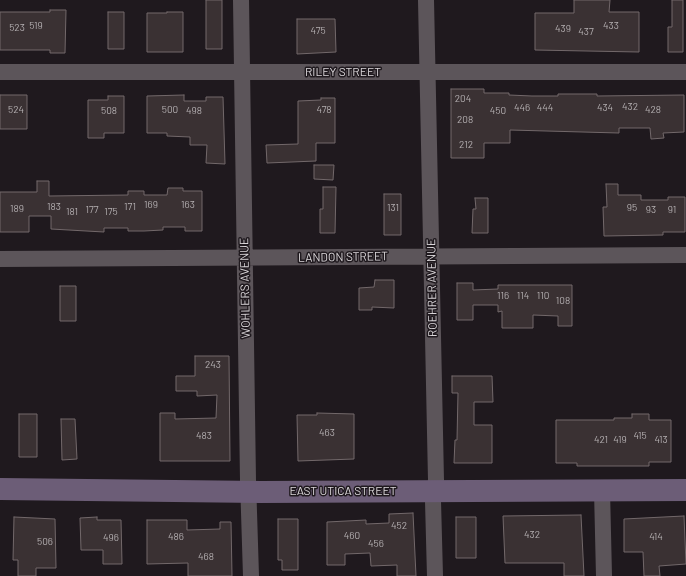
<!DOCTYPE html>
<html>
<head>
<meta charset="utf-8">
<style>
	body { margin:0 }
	canvas { display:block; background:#1f191e }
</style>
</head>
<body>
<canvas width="686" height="576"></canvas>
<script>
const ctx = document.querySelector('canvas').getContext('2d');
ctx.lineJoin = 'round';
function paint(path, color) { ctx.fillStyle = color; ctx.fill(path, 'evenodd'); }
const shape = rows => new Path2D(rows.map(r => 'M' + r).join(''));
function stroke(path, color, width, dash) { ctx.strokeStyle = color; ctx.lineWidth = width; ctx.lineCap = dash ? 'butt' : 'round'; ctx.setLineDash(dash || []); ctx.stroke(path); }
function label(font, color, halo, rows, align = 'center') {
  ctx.font = font + ' Barlow,sans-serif'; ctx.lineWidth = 3; ctx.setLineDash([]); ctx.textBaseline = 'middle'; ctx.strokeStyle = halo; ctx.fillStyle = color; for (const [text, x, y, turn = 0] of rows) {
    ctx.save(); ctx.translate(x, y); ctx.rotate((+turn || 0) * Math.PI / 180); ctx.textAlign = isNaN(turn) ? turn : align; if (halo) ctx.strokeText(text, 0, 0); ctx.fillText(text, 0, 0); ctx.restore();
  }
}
const building = shape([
	[206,0,222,0,222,49,206,49,206,0],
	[574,0,610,0,609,12,639,12,639,52,535,50,535,13,574,13,574,0],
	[672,0,683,0,683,52,668,52,668,27,672,27,672,0],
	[50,10,66,10,65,53,50,53,50,50,0,50,0,12,50,12,50,10],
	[108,12,124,12,124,49,108,49,108,12],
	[167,12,183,12,183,52,147,52,147,13,167,13,167,12],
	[297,19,335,19,336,52,297,54,297,19],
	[451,89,484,89,484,93,509,93,509,95,532,96,558,96,558,94,597,94,597,96,684,95,684,132,663,133,664,138,651,139,650,128,619,128,619,133,510,130,510,143,484,143,484,158,451,158,451,89],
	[0,95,27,95,27,129,0,129,0,95],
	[184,95,184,101,206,101,206,97,223,97,225,164,206,163,207,145,190,145,190,137,167,136,167,133,147,133,147,96,184,95],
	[108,96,124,96,124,133,104,133,104,138,88,138,88,100,108,100,108,96],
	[321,98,335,98,335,143,316,143,316,161,267,163,266,145,298,144,298,101,321,100,321,98],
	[314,165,334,165,333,180,314,179,314,165],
	[37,181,49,181,49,196,128,195,128,191,144,191,144,195,167,195,168,188,183,188,183,191,202,191,202,231,185,231,185,227,163,227,163,230,144,231,128,231,128,228,104,228,104,232,51,229,51,216,29,216,29,232,0,232,0,192,37,192,37,181],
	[606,184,618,184,618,195,641,195,641,200,668,200,668,197,685,197,685,232,663,232,663,235,604,236,603,207,607,207,606,184],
	[323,187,336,187,335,233,320,233,320,209,323,209,323,187],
	[384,194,401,194,401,235,384,235,384,194],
	[475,198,488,198,488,233,472,233,473,209,476,209,475,198],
	[375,280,394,280,394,308,372,307,372,310,359,310,359,288,374,287,375,280],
	[457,283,473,283,473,290,498,289,498,285,572,285,572,326,558,326,558,316,533,315,533,328,502,328,502,311,498,312,498,305,473,305,473,320,457,320,457,283],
	[60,286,76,286,76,321,60,321,60,286],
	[195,356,229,356,230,461,160,461,160,413,175,413,175,419,216,418,217,395,197,396,197,391,176,391,176,376,195,376,195,356],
	[452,376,492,376,493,402,474,402,474,425,492,425,492,463,454,463,455,440,457,440,458,393,452,393,452,376],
	[317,413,354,414,354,459,298,461,297,415,317,415,317,413],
	[19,414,37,414,37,457,19,457,19,414],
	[632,414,649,414,649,420,671,420,671,462,649,462,649,466,577,466,577,463,556,463,556,420,614,420,614,418,632,418,632,414],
	[61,419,75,419,77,459,62,460,61,419],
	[413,513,416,576,397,576,397,565,371,566,370,553,345,554,345,565,327,565,327,522,366,520,366,524,389,523,389,514,413,513],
	[581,515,584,576,564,576,564,563,505,563,503,516,581,515],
	[684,516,686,564,659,566,660,576,644,576,643,552,624,552,624,519,684,516],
	[14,517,55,519,56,568,36,568,36,576,18,576,18,560,13,560,14,517],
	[97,517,97,520,121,520,122,564,103,564,103,550,81,550,80,518,97,517],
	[456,517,476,517,476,558,456,558,456,517],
	[278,519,298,519,298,570,282,570,282,560,278,560,278,519],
	[147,520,187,520,187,530,220,529,220,522,231,522,232,576,188,576,188,563,147,564,147,520]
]);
paint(building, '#3a3133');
stroke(building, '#72686a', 1);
stroke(shape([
	[241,0,248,480,251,576],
	[426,0,436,480,433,501,435,576],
	[0,72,686,72],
	[0,259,686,255],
	[602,490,604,576]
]), '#5c555a', 16);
stroke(shape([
	[0,489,261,492,686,490]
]), '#6c5d77', 22);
label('10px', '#b3aeb0', null, [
	["519",36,26],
	["433",611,26],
	["523",17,28],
	["439",563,29],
	["475",318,31],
	["437",586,32],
	["204",463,99],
	["432",630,107],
	["446",522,108],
	["444",545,108],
	["434",605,108],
	["524",16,110],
	["500",170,110],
	["478",324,110],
	["428",653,110],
	["508",109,111],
	["498",194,111],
	["450",498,111],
	["208",465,120],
	["212",466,145],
	["169",151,205],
	["163",188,205],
	["183",54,207],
	["171",130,207],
	["131",393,208],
	["95",632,208],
	["189",17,209],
	["177",92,210],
	["93",651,210],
	["91",672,210],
	["181",72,212],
	["175",111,212],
	["116",503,296],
	["114",523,296],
	["110",543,296],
	["108",563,301],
	["243",213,365],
	["463",327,433],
	["483",204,436],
	["415",640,436],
	["421",601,440],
	["419",620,440],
	["413",661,440],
	["452",399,526],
	["432",532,535],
	["460",352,536],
	["486",176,537],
	["414",656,537],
	["496",111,538],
	["506",45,542],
	["456",376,544],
	["468",206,557]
]);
label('12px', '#dbd7da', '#1f191e', [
	["RILEY STREET",343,72],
	["LANDON STREET",343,257,-1],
	["WOHLERS AVENUE",245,288,-91],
	["ROEHRER AVENUE",432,288,-91],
	["EAST UTICA STREET",343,491]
]);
</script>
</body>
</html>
